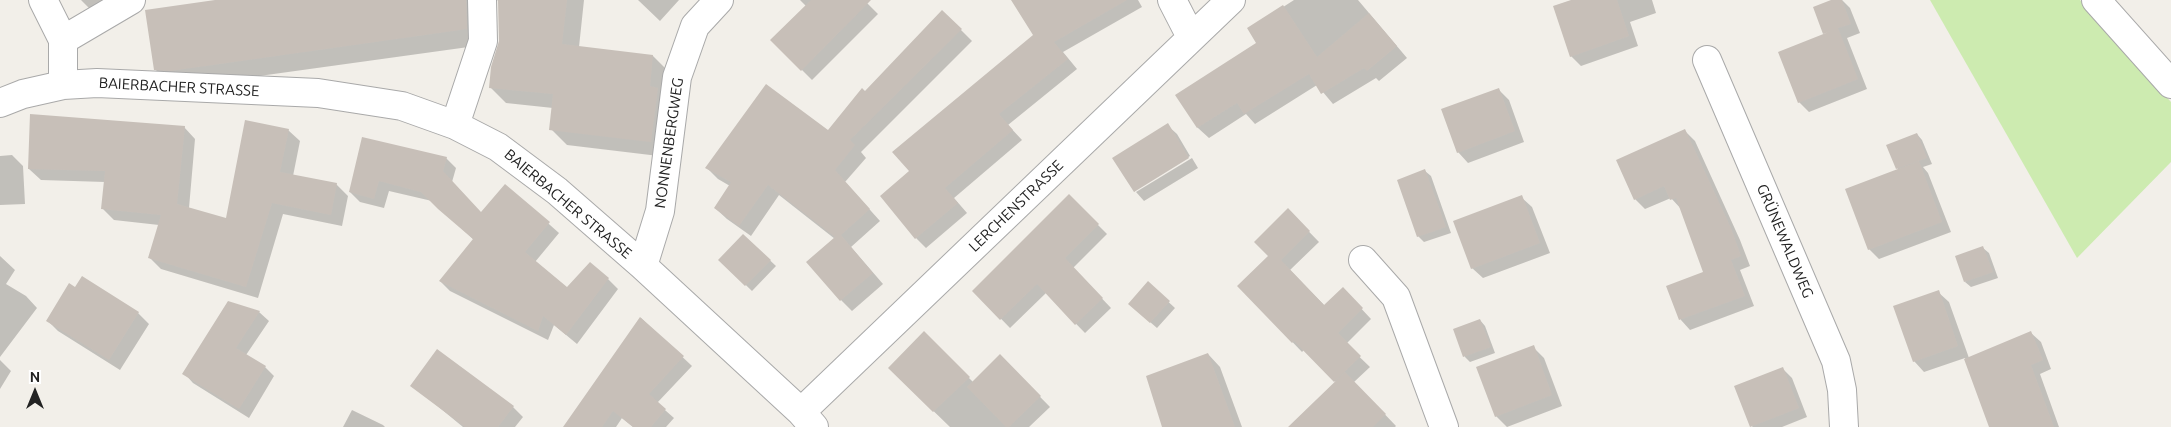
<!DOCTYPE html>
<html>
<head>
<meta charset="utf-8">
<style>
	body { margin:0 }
	#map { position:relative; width:2171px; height:427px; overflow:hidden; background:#f2efe9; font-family:Ubuntu,sans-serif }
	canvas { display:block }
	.north { position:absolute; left:10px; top:367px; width:50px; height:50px; -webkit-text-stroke:4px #fff; paint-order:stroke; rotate:0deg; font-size:14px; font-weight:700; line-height:20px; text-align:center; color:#222 }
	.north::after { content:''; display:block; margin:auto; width:18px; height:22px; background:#222; clip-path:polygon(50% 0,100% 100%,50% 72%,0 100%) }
</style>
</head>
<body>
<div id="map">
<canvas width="2171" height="427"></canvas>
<div class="north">N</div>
</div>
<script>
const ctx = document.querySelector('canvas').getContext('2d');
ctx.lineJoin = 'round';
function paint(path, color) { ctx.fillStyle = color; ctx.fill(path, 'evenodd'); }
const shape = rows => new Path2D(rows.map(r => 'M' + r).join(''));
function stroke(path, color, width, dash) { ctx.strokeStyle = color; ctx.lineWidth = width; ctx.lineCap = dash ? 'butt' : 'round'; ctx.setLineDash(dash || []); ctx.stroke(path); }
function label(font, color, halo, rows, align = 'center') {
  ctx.font = font + ' Ubuntu,sans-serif'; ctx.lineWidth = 5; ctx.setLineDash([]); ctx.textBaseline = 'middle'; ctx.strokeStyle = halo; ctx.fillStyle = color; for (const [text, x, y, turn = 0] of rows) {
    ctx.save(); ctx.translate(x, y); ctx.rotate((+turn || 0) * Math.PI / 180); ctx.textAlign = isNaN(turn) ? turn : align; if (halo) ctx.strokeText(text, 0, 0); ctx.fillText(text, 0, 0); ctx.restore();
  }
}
paint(shape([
	[1930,0,2080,0,2171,102,2171,162,2077,258]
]), '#cdebb0');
paint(shape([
	[81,0,146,0,146,1,90,9],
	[224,0,499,0,490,2,483,45,187,86,171,86,155,69],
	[499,0,584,0,579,47,653,56,669,72,667,157,567,145,551,129,553,108,506,103,490,87,500,41],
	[638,0,679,0,660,21],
	[800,0,864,0,878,14,812,80,772,40,806,6],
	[1013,0,1138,0,1142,7,1063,52,1077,69,1008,125,1022,140,954,198,967,213,926,248,916,238,911,171,1034,35],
	[1294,0,1358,0,1407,58,1379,81,1376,78,1333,104,1317,85,1255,124,1246,114,1209,138,1198,128,1177,95,1258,43,1249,29],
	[1574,0,1652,0,1656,13,1630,22,1638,46,1581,66,1571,56],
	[1835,0,1842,0,1850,8,1860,33,1847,38,1867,89,1809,112,1799,102,1826,34],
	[943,12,972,41,861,152,866,158,845,182,880,221,851,247,883,284,852,311,841,300,835,239,779,195,751,236,727,219,715,208,730,186,718,179,706,167,828,131],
	[1498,89,1509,100,1524,142,1468,163,1458,152],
	[1167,125,1177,134,1190,156,1135,190,1135,192,1114,158],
	[184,127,195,139,189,208,227,220,288,130,300,141,293,176,336,184,348,196,342,226,283,214,258,298,161,269,149,257,159,225,114,220,103,209,105,182,41,180,29,169],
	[1685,131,1695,141,1740,240,1750,266,1740,270,1754,306,1690,330,1681,320,1668,286,1704,273,1682,210,1671,198,1645,209,1635,199],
	[1917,134,1922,140,1932,164,1923,167,1928,173,1951,232,1879,259,1869,249,1899,170,1897,168],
	[363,138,446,158,456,168,452,182,481,213,505,185,559,233,535,262,568,289,608,279,618,289,577,344,554,325,548,340,450,291,440,281,474,240,432,201,389,191,384,208,360,202,350,192],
	[12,155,23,166,25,204,0,205,0,156],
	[1192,158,1198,168,1144,201,1136,192],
	[1425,171,1431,176,1451,233,1424,242,1418,236],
	[1069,196,1107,234,1073,268,1111,308,1085,333,1046,293,1010,328,974,291],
	[1521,197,1532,207,1550,253,1483,278,1472,268],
	[1288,210,1319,242,1290,270,1325,306,1343,289,1371,319,1346,344,1370,367,1354,382,1396,426,1395,427,1303,427,1336,382,1304,350,1302,352,1239,286,1270,256],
	[743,235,776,266,752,291,720,260],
	[1983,248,1989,253,1998,278,1971,287,1965,282],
	[0,256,15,270,6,284,26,296,37,308,0,357],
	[1148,283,1175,308,1157,328,1135,309],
	[1938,292,1949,302,1969,358,2031,333,2041,342,2051,369,2040,374,2059,427,1990,427,1965,358,1924,372,1914,361],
	[228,302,259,312,269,321,246,355,265,367,274,376,249,418,193,383,184,373],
	[138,313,149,324,120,370,58,331,48,321],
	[641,318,692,366,657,403,674,418,666,427,633,427,622,418,616,427,578,427],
	[1480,320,1485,326,1495,353,1470,362,1465,357,1455,330],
	[924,333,973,382,1000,356,1050,407,1029,427,950,427,889,368],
	[1533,347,1544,358,1562,406,1507,427,1496,416],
	[1208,354,1220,367,1242,427,1163,427],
	[0,360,11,371,0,389],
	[1783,369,1792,378,1807,417,1782,427,1752,427],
	[412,385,513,407,523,417,515,427,463,427],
	[352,410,383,425,385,427,343,427]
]), '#0003');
paint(shape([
	[215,0,466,0,467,29,170,71,154,70,145,10],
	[498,0,567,0,562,44,653,55,650,86,658,88,651,142,549,130,553,94,489,88,491,67,499,41],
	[811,0,871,0,801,71,770,40],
	[1011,0,1127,0,1054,42,1068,59,999,114,1013,130,945,188,958,203,915,239,880,196,909,171,892,152,1033,35],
	[1571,0,1617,0,1629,36,1570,57,1553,6],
	[1831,0,1842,0,1851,24,1838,28,1858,79,1798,103,1778,52,1831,31,1823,34,1813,7],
	[1283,5,1317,57,1369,13,1397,46,1367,71,1364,68,1321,94,1309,74,1244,114,1237,103,1197,128,1175,95,1256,43,1247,28],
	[942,10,962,29,850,140,855,145,835,170,870,209,841,235,873,273,840,301,806,262,835,237,768,185,739,226,714,208,731,182,705,168,766,84,828,130,862,88,865,91],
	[1499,88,1515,131,1457,153,1441,109],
	[30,114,185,126,177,204,226,218,245,120,289,129,280,172,337,183,331,215,272,203,246,287,148,258,161,215,101,209,105,171,28,169],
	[1168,123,1189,158,1134,192,1112,158],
	[1685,129,1731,228,1741,256,1731,260,1745,296,1679,320,1666,286,1703,272,1676,198,1670,200,1664,186,1634,200,1616,160],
	[1917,133,1927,158,1896,169,1886,145],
	[362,137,447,157,443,171,481,212,505,184,550,222,525,252,567,287,590,262,609,278,566,335,543,316,538,331,439,281,473,239,438,209,421,192,379,181,374,199,349,192],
	[1919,161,1942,222,1868,250,1845,189],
	[1425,169,1446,227,1417,237,1397,180],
	[1069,194,1099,224,1065,258,1103,298,1075,325,1037,284,1000,320,972,291],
	[1522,195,1540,243,1471,269,1453,221],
	[1288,208,1310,231,1281,260,1324,305,1343,287,1363,308,1338,333,1361,356,1334,382,1294,341,1292,343,1237,286,1268,256,1254,242],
	[743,234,771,260,745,286,718,260],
	[1983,246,1993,272,1964,282,1955,256],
	[82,276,139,312,109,360,46,321,69,283,75,287],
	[1148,281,1170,301,1150,323,1128,304],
	[1939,290,1958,346,1913,362,1893,306],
	[228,301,260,311,236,348,266,366,239,409,182,374],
	[640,317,684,356,649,394,666,409,651,427,633,427,613,411,602,427,563,427],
	[1480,319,1491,347,1463,357,1453,329],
	[924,331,970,377,933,412,888,368],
	[2031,331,2043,360,2031,365,2054,427,1989,427,1964,359],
	[1534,345,1552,395,1495,417,1476,367],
	[437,349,514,406,498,427,465,427,410,386],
	[1208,353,1235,427,1162,427,1146,376],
	[1000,354,1041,396,1009,427,1006,427,967,387],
	[1783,367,1799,408,1750,427,1734,386],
	[1345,372,1386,414,1373,427,1288,427]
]), '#c7bfb8');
const minor = shape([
	[43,0,63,40,63,85],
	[1172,0,1191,37],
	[2096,0,2171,84],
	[63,40,131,0],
	[1707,60,1836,361,1842,390,1844,427],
	[0,103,23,94,63,85,97,83,318,93,402,106,455,125,498,147,557,191,643,266,801,412,814,427],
	[455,125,483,41,482,0],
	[1363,260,1396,297,1444,427],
	[643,266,660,211,677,77,695,26,719,0],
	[801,412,1231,0]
]);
stroke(minor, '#a9a9a9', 30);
stroke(minor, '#fff', 28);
label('15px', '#222', '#fff', [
	["BAIERBACHER STRASSE",179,87,3],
	["NONNENBERGWEG",669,143,-82],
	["BAIERBACHER STRASSE",568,204,40],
	["LERCHENSTRASSE",1016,206,-44],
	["GRÜNEWALDWEG",1785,241,67]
]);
</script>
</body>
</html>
